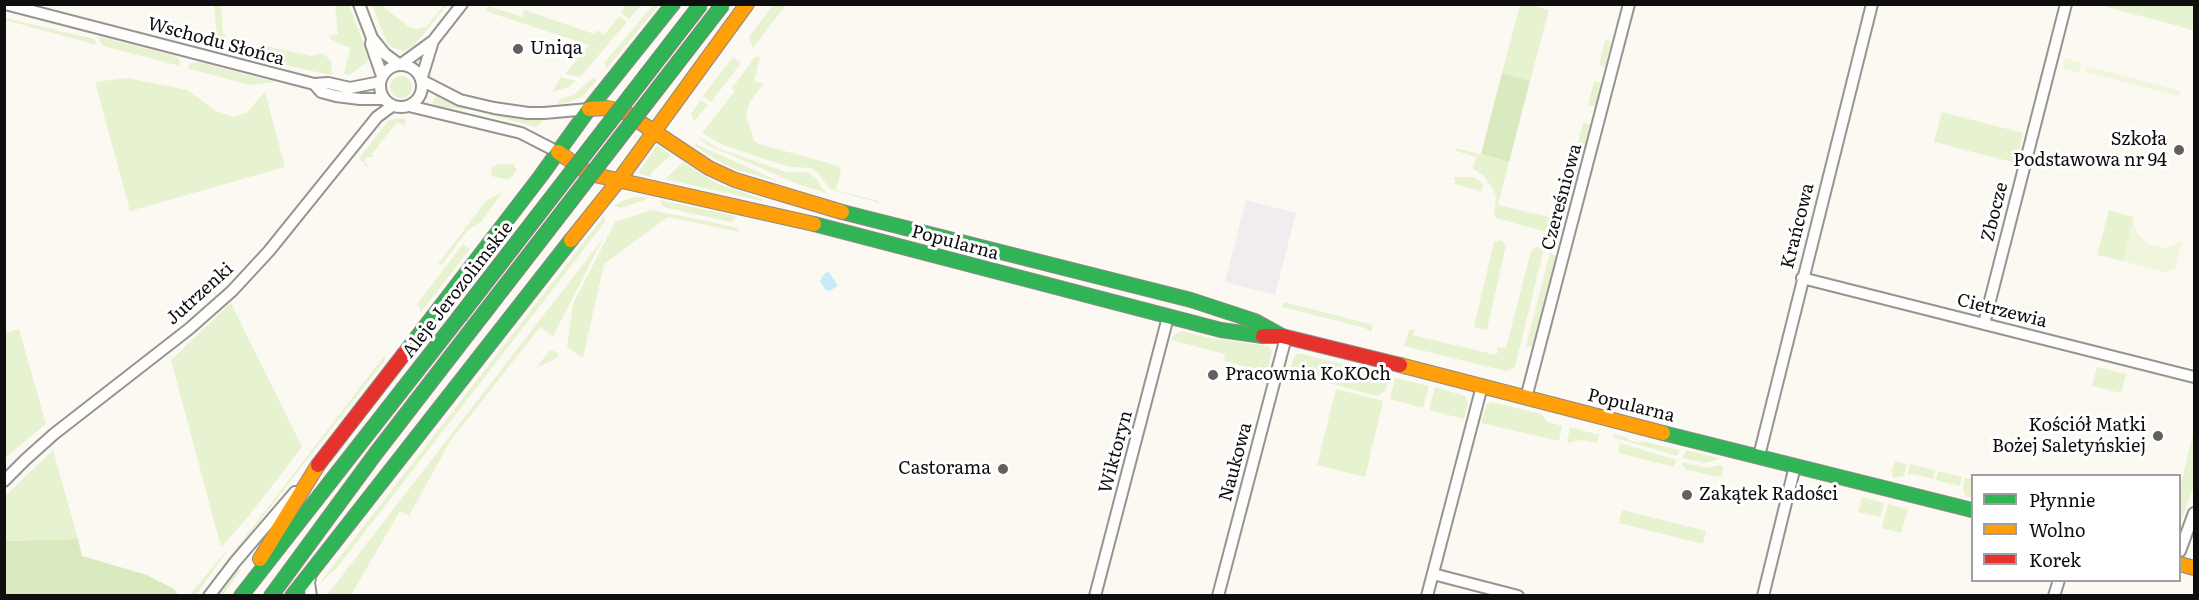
<!DOCTYPE html>
<html>
<head>
<meta charset="utf-8">
<style>
	body { margin:0 }
	#map { position:relative; width:2199px; height:600px; overflow:hidden; background:#fcf9f2; font-family:Literata,serif }
	canvas { display:block }
	.frame { position:absolute; inset:0; border:6px solid #0e0e0e; pointer-events:none }
	.legend { position:absolute; left:1971px; top:474px; width:210px; height:108px; box-sizing:border-box; background:#fff; border:2px solid #9f9f9f; margin:0; padding:8px 10px; list-style:none; font-size:18px; color:#0e0e0e }
	.legend li { display:flex; align-items:center; gap:12px; height:30px }
	.legend b { width:30px; border:2px solid #9f9f9f }
</style>
</head>
<body>
<div id="map">
<canvas width="2199" height="600"></canvas>
<div class="frame"></div>
<ul class="legend">
<li><b style="height:8px;background:#30b455"></b>Płynnie</li>
<li><b style="height:8px;background:#ff9f0a"></b>Wolno</li>
<li><b style="height:8px;background:#e5322d"></b>Korek</li>
</ul>
</div>
<script>
const ctx = document.querySelector('canvas').getContext('2d');
ctx.lineJoin = 'round';
function paint(path, color) { ctx.fillStyle = color; ctx.fill(path, 'evenodd'); }
const shape = rows => new Path2D(rows.map(r => 'M' + r).join(''));
function stroke(path, color, width, dash) { ctx.strokeStyle = color; ctx.lineWidth = width; ctx.lineCap = dash ? 'butt' : 'round'; ctx.setLineDash(dash || []); ctx.stroke(path); }
function label(font, color, halo, rows, align = 'center') {
  ctx.font = font + ' Literata,serif'; ctx.lineWidth = 6; ctx.setLineDash([]); ctx.textBaseline = 'middle'; ctx.strokeStyle = halo; ctx.fillStyle = color; for (const [text, x, y, turn = 0] of rows) {
    ctx.save(); ctx.translate(x, y); ctx.rotate((+turn || 0) * Math.PI / 180); ctx.textAlign = isNaN(turn) ? turn : align; if (halo) ctx.strokeText(text, 0, 0); ctx.fillText(text, 0, 0); ctx.restore();
  }
}
paint(shape([
	[1246,200,1296,213,1275,295,1225,282]
]), '#f3ecef');
paint(shape([
	[214,5,221,5,223,34,226,34,228,49,238,52,244,48,247,48,241,55,218,50],
	[335,5,349,5,370,60,350,75,344,74,350,48,330,39,330,35,338,34],
	[372,5,381,5,409,27,418,29,426,27,444,5,447,5,417,42,409,49,403,51,391,47,386,41],
	[626,5,641,5,629,19,621,12],
	[653,5,659,5,607,68,604,63],
	[773,5,786,5,753,48,749,37],
	[1520,5,1531,5,1549,10,1530,81,1502,73],
	[2099,5,2194,5,2194,31,2182,27],
	[489,6,522,17,524,10,594,34,597,30,604,35,619,16,627,22,580,77,565,74,589,45,485,11],
	[5,18,94,39,97,45,5,20],
	[97,36,175,56,179,59,180,66,103,46],
	[1605,40,1611,41,1605,67,1599,65],
	[267,46,311,56,323,53,331,61,332,73,331,75,257,59,258,51],
	[733,57,741,63,711,102,703,96],
	[755,57,760,57,754,81,763,84,749,103,746,116,754,140,759,144,839,166,841,172,836,190,879,201,879,203,830,189,817,172,811,168,791,167,764,159,721,144,702,133,735,91,732,88],
	[198,62,275,82,250,85,187,68,191,63],
	'390 87a11 11 0 1 1 22 0a11 11 0 1 1-22 0Z',
	[561,77,576,81,568,87,552,92],
	[127,78,187,90,216,111,233,117,246,113,265,92,285,167,130,211,95,82],
	[592,78,597,80,583,96,573,101,558,104,560,99,574,95],
	[1594,81,1601,83,1595,106,1588,105],
	[437,93,473,109,514,118,544,120,536,127,472,110,431,106],
	[701,100,708,105,694,121,691,114],
	[1942,112,2023,133,2016,163,1934,142],
	[400,118,406,119,404,126,397,122,372,154,373,157,367,157,364,162,369,166,368,168,359,158,389,120],
	[1583,123,1590,124,1584,149,1577,147],
	[698,136,720,149,786,172,807,172,816,178,822,188,829,194,798,184,705,144],
	[696,144,776,180,776,181,734,169,716,160,695,146],
	[657,145,670,154,669,157,652,172,651,177,638,173],
	[1456,148,1509,162,1498,205,1553,218,1550,233,1496,218,1494,214,1496,198,1494,190,1483,175,1473,169,1476,157,1456,151],
	[683,162,716,183,762,199,762,201,665,179],
	[498,164,513,164,517,170,509,180,491,176,492,167],
	[1573,164,1579,165,1573,190,1567,188],
	[1455,177,1473,177,1481,182,1483,186,1481,191,1454,184,1455,179,1452,179],
	[503,192,481,222,468,230,442,264,438,264,486,201],
	[636,197,647,197,645,200,620,208,614,206,622,201],
	[660,200,735,216,735,219,731,222,663,207],
	[1562,207,1568,208,1562,231,1554,236],
	[652,210,739,228,739,232,668,217,604,264,583,358,567,347,573,304,615,222],
	[2109,210,2133,217,2133,221,2123,261,2097,255],
	[604,216,605,222,336,569,328,575,320,585,322,580],
	[604,237,553,336,540,327,449,443,409,516,400,511,351,595,327,595],
	[1501,240,1506,245,1487,330,1474,327,1494,242],
	[463,244,470,249,421,312,420,311,418,303],
	[1536,247,1544,248,1515,367,1506,371,1404,346,1409,330,1416,330,1412,335,1488,353,1489,355,1498,353,1497,347,1506,348,1531,251],
	[1550,252,1555,256,1555,260,1532,347,1526,346],
	[1284,302,1370,324,1373,328,1371,332,1365,328,1282,307],
	[231,303,302,447,248,517,221,547,171,360],
	[19,329,46,424,5,458,5,333],
	[1183,331,1205,337,1268,346,1272,351,1267,372,1224,361,1225,354,1171,340,1175,334],
	[549,351,554,351,559,353,557,358,536,368],
	[1298,353,1350,366,1352,370,1359,372,1363,370,1389,376,1386,389,1378,396,1289,373,1294,357],
	[385,355,385,360,201,596,238,546],
	[2097,367,2126,374,2121,393,2092,386],
	[1395,378,1429,386,1423,408,1390,399],
	[1435,387,1465,396,1468,403,1464,419,1429,410],
	[1336,389,1383,401,1365,477,1317,465],
	[1492,402,1541,414,1548,422,1562,426,1559,441,1481,423,1486,405],
	[1570,427,1599,435,1597,443,1580,440,1567,443],
	[2194,428,2194,486,2180,524,2180,489],
	[1613,434,1628,438,1629,440,1640,443,1642,441,1679,450,1677,456,1613,437],
	[1620,443,1676,460,1674,467,1618,453],
	[53,450,78,539,5,541,5,496],
	[1686,450,1718,458,1720,459,1705,463,1683,458],
	[1895,461,1907,464,1904,476,1893,478,1892,471],
	[1683,462,1707,468,1721,465,1723,467,1722,475,1718,477,1684,469,1685,467,1682,466],
	[1910,464,1935,470,1933,479,1914,474,1907,475],
	[1938,471,1962,477,1960,486,1936,480],
	[1971,476,1972,476,1972,498,1965,496,1963,486,1965,478,1970,479],
	[1862,497,1884,503,1880,517,1858,512],
	[1888,504,1908,509,1901,533,1882,528],
	[1622,510,1706,531,1703,544,1619,523],
	[232,544,196,595,189,595,192,592],
	[238,569,241,570,223,595,217,595]
]), '#e7f2d1');
paint(shape([
	[1502,73,1530,81,1509,162,1481,154],
	[78,539,82,556,147,575,174,589,178,595,5,595,5,541]
]), '#d8eabe');
paint(shape([
	[2065,58,2082,63,2079,73,2062,68],
	[2087,66,2180,91,2179,96,2085,72],
	[2133,221,2137,233,2150,245,2165,248,2182,241,2175,269,2170,269,2168,273,2123,261]
]), '#f0f6db');
paint(shape([
	[829,272,838,286,829,291,825,289,820,281,825,273]
]), '#c7eaf8');
const street = shape([
	[5,4,314,84,328,83,350,88,380,82],
	[359,4,372,38,371,44,382,76],
	[372,38,385,54,400,65],
	'380 86a21 21 0 1 1 42 0a21 21 0 1 1-42 0Z',
	[400,65,433,41,462,4],
	[421,80,460,100,494,108,528,113,544,113,589,109],
	[421,80,433,41],
	[314,84,321,92,336,96,360,99,383,99],
	[409,106,521,133,558,152],
	[1802,278,2194,377],
	[1984,324,2066,4],
	[1526,398,1629,4],
	[1759,456,1872,4],
	[4,481,25,460,54,434,189,329,232,291,269,251,377,117,392,106],
	[2180,551,2194,513],
	[311,572,309,583,311,596],
	[1433,574,1518,596],
	[209,596,235,562,295,492],
	[1095,596,1168,317],
	[1218,596,1286,337],
	[1427,596,1482,386],
	[1763,596,1795,466],
	[2054,596,2059,580]
]);
const fast = shape([
	[842,212,1191,300,1255,321,1282,336],
	[814,224,1221,330,1263,336],
	[404,354,540,177,589,109,673,4],
	[1663,433,1972,510],
	[311,572,571,240],
	[241,596,460,316],
	[271,596,376,453,474,326],
	[292,596,311,572]
]);
const slow = shape([
	[589,109,607,108,623,111,709,168,735,180,842,212],
	[558,152,585,171,595,175,814,224],
	[571,240,619,180,747,4],
	[1400,365,1663,433],
	[260,559,318,465],
	[2180,564,2194,568]
]);
const jam = shape([
	[1263,336,1282,336,1400,365],
	[318,465,404,354]
]);
stroke(street, '#959491', 14);
stroke(fast, '#8c8a87', 16);
stroke(slow, '#8c8a87', 16);
stroke(jam, '#8c8a87', 16);
stroke(street, '#fffefd', 10);
stroke(fast, '#30b455', 14);
stroke(slow, '#ff9f0a', 14);
stroke(jam, '#e5322d', 14);
const fastBridge = shape([
	[460,316,701,4],
	[474,326,723,4]
]);
stroke(fastBridge, '#82817e', 16, []);
stroke(fastBridge, '#30b455', 14);
for (const [x, y, r, color] of [
	[518,49,6,"#61605e"],
	[2179,150,6,"#61605e"],
	[1213,375,6,"#61605e"],
	[2158,436,6,"#61605e"],
	[1003,469,6,"#61605e"],
	[1687,495,6,"#61605e"]
]) { const dot = new Path2D(); dot.arc(x, y, r, 0, 2 * Math.PI); ctx.fillStyle = color; ctx.fill(dot); stroke(dot, '#fff', 2); }
label('18px', '#0e0e0e', '#fff', [
	["Wschodu Słońca",216,42,15],
	["Czereśniowa",1562,197,-75],
	["Zbocze",1995,212,-76],
	["Krańcowa",1798,226,-76],
	["Popularna",955,243,15],
	["Aleje Jerozolimskie",458,290,-52],
	["Jutrzenki",200,294,-42],
	["Cietrzewia",2002,311,14],
	["Popularna",1631,406,14],
	["Wiktoryn",1116,452,-75],
	["Naukowa",1236,462,-75]
]);
label('18px', '#0e0e0e', '#fff', [
	["Uniqa",530,49],
	["Szkoła",2167,140,"right"],
	["Podstawowa nr 94",2167,161,"right"],
	["Pracownia KoKOch",1225,375],
	["Kościół Matki",2146,426,"right"],
	["Bożej Saletyńskiej",2146,447,"right"],
	["Castorama",991,469,"right"],
	["Zakątek Radości",1699,495]
], 'left');
</script>
</body>
</html>
